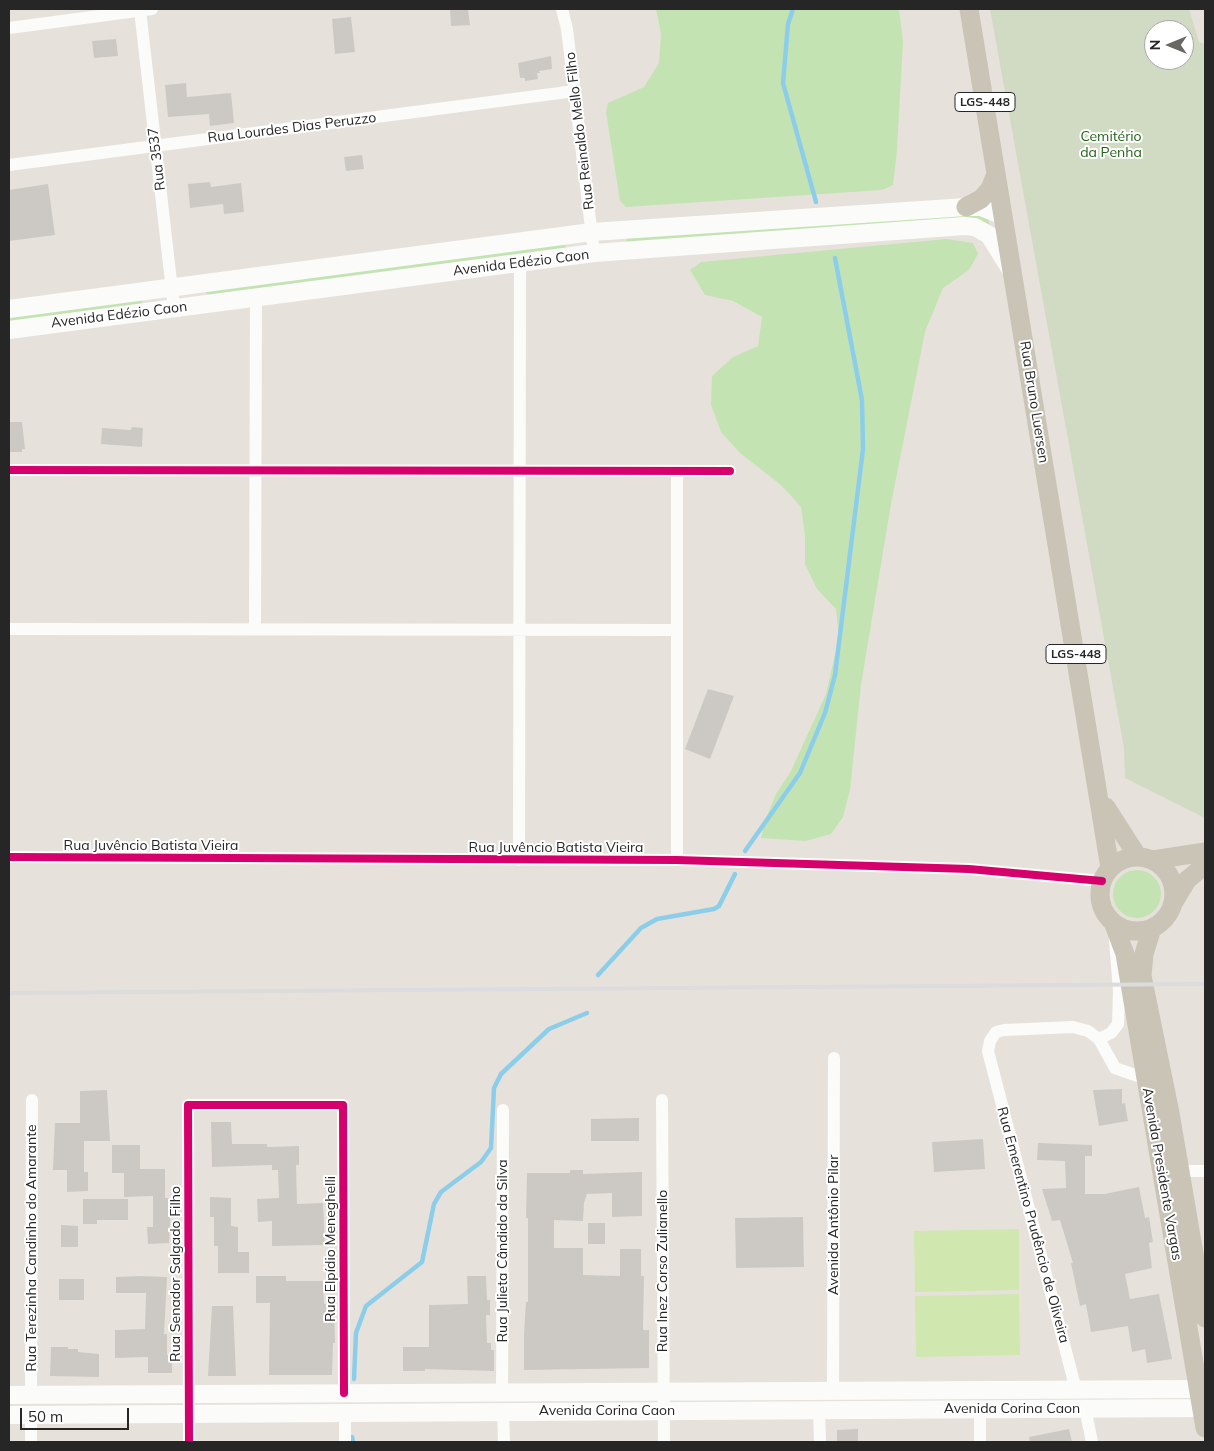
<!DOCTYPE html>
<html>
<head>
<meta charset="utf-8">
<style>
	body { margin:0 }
	#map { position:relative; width:1214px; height:1451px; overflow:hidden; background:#e6e2db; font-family:Mulish,sans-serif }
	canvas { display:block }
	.frame { position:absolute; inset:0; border:10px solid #262626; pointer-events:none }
	.north { position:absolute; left:1144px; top:20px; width:50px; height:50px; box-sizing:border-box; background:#fff; border:1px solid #a8a8a8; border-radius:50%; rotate:270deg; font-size:14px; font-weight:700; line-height:20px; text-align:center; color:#262626 }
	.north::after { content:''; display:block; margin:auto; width:18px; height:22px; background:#696865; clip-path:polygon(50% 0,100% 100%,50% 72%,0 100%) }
	.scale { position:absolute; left:20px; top:1408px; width:109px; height:22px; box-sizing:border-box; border:2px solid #262626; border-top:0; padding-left:6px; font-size:15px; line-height:18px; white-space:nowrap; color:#262626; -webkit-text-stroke:4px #fff; paint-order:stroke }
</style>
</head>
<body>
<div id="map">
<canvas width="1214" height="1451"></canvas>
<div class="frame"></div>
<div class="north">N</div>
<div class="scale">50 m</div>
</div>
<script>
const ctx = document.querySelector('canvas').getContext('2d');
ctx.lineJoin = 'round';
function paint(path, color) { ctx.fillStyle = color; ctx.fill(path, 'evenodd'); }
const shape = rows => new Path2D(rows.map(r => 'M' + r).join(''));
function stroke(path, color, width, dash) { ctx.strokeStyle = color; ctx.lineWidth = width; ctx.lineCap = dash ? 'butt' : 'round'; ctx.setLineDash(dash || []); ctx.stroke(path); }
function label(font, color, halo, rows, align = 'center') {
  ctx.font = font + ' Mulish,sans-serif'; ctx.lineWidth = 4; ctx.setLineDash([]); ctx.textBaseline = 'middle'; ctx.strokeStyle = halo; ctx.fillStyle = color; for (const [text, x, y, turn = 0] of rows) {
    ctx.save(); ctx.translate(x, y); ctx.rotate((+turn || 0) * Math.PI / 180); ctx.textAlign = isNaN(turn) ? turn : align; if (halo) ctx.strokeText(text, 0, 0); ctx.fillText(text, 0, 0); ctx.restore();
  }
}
paint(shape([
	[656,9,899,9,903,41,897,150,893,185,882,190,626,207,620,201,606,112,608,103,644,87,659,63,661,34],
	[977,213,988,219,990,227,627,243,626,240,628,238],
	[946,239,973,243,978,254,969,270,943,288,925,332,891,504,861,685,850,790,843,817,831,834,806,841,761,838,765,820,776,794,791,771,826,694,839,637,836,609,817,589,805,564,805,536,801,507,782,486,740,453,721,432,711,405,712,376,733,357,758,346,762,317,733,301,705,295,690,270,701,262],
	[564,244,567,249,208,295,205,291],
	[143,299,141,304,9,322,9,316],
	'1113 894a24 24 0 1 1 48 0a24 24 0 1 1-48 0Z'
]), '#c4e3b2');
paint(shape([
	[990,9,1189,9,1199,42,1205,44,1205,818,1125,778,1124,748],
	[1154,30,1184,30,1184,60,1154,60]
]), '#d1dac2');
paint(shape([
	[1019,1229,1019,1290,915,1292,914,1231],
	[1019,1294,1020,1355,916,1357,915,1296]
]), '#d1e7b0');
stroke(shape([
	[793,9,788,24,783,83,816,202],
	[745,851,800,773,825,713,835,675,863,449,862,400,835,258],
	[598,975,641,928,657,919,714,909,719,906,735,874],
	[354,1379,356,1333,366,1306,422,1262,434,1204,441,1192,481,1162,491,1148,494,1088,501,1074,549,1029,587,1013],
	[352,1437,353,1442]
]), '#8cceea', 4.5);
paint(shape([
	[450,9,468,9,470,25,451,26],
	[351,17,355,52,335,54,332,19],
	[116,39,118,56,94,58,92,41],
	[551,56,552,69,539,71,540,73,537,73,538,79,525,81,525,78,520,78,518,63],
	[186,83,187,97,231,93,234,123,210,126,209,114,168,117,165,85],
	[362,155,364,169,346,171,344,157],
	[210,182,211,187,241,183,244,212,224,214,223,204,190,208,188,184],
	[48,184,55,235,9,241,9,190],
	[9,422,22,422,25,449,22,449,22,452,9,452],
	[132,427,143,428,142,447,101,444,102,428,131,430],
	[708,689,734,696,710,759,685,749],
	[1122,1089,1122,1104,1125,1103,1128,1121,1099,1126,1093,1090],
	[107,1090,110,1141,84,1141,84,1172,88,1172,88,1191,67,1192,67,1170,53,1170,55,1123,80,1123,80,1091],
	[639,1118,639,1141,591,1141,591,1119],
	[211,1122,231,1122,232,1144,267,1144,267,1147,299,1146,299,1165,296,1165,297,1204,323,1203,325,1245,272,1246,272,1221,258,1222,257,1199,279,1198,278,1170,272,1170,272,1165,212,1167],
	[983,1139,985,1169,934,1172,932,1142],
	[1038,1143,1092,1145,1092,1156,1085,1156,1085,1194,1104,1194,1139,1187,1145,1218,1149,1217,1153,1242,1149,1243,1152,1268,1125,1274,1130,1299,1159,1294,1172,1359,1147,1363,1145,1349,1132,1352,1128,1326,1091,1332,1086,1304,1080,1306,1071,1263,1073,1263,1060,1220,1052,1221,1042,1189,1066,1188,1065,1161,1037,1160],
	[112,1145,140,1145,140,1169,165,1169,165,1198,171,1198,169,1243,148,1244,147,1227,153,1227,153,1196,124,1197,124,1173,112,1173],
	[570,1170,583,1170,583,1174,642,1172,642,1216,612,1217,612,1193,587,1194,584,1203,583,1221,554,1220,554,1248,583,1248,583,1275,620,1276,620,1249,641,1249,641,1276,644,1276,643,1330,649,1330,649,1368,524,1370,524,1334,526,1302,528,1302,528,1218,526,1218,527,1173,570,1173],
	[210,1197,231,1198,231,1226,238,1227,238,1252,249,1252,249,1273,218,1273,218,1246,214,1246,214,1217,210,1217],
	[83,1199,128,1199,128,1220,97,1220,97,1224,83,1224],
	[803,1217,804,1267,736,1268,735,1218],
	[588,1223,605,1223,605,1244,588,1244],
	[61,1225,78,1226,78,1247,61,1247],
	[140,1276,167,1277,164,1334,167,1334,167,1355,172,1355,172,1373,148,1373,148,1357,115,1358,115,1330,145,1329,146,1293,116,1293,116,1277],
	[256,1276,286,1276,286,1281,323,1281,324,1304,334,1304,335,1343,333,1343,332,1375,269,1375,270,1303,256,1303],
	[467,1276,486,1276,487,1300,490,1300,490,1315,486,1315,487,1343,491,1343,491,1350,494,1350,494,1371,425,1369,425,1371,403,1371,403,1347,429,1347,429,1305,468,1304],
	[59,1279,84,1279,84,1300,59,1300],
	[212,1306,233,1306,236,1376,208,1376],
	[51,1347,68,1347,68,1349,78,1349,78,1352,99,1354,99,1377,50,1376],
	[858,1429,858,1442,837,1442,837,1430],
	[1069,1429,1072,1442,1030,1442,1029,1437]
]), '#ccc9c5');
stroke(shape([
	[562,9,567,29,594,253],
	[140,10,174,308],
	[9,28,152,9],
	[9,165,575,91],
	[9,470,730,471],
	[677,471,677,860],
	[9,629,677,630],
	[255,629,256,297],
	[9,857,677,860,969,869,1102,881],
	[519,860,520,263],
	[1099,1039,1111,1033,1118,1024,1119,992,1115,940],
	[662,1100,664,1442],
	[1180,1171,1205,1171],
	[1076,1390,988,1051,990,1041,996,1032,1004,1030,1073,1027,1088,1031,1099,1039,1115,1068,1146,1079],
	[833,1391,834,1058],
	[502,1393,503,1110],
	[31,1395,32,1100],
	[1085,1408,1092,1442],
	[980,1409,980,1442],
	[819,1410,820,1442],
	[503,1412,504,1442],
	[345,1413,345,1442],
	[31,1415,31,1442],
	[189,1442,188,1105,343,1105,344,1393]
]), '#fbfbfa', 12);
stroke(shape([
	[9,309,592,232,966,207,981,207,1003,216],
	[9,330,594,253,964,226,975,227,989,235,1012,272],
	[9,1395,1199,1389],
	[9,1415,1202,1408,1205,1405]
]), '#fbfbfa', 18);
stroke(shape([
	[969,9,1110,868],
	[966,207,981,199,990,189,996,174],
	[1106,807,1138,857],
	'1100 894a37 37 0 1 1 74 0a37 37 0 1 1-74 0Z',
	[1153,860,1205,852],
	[1172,905,1187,880,1205,865],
	[1113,922,1125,954,1205,1428],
	[1152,928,1144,954,1142,976,1170,1113,1205,1318]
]), '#c9c4b6', 19);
stroke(shape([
	[9,993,1205,984]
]), '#dcdbdd', 4);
stroke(shape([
	[9,470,730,471],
	[9,857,677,860,969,869,1102,881],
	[189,1442,188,1105,343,1105,344,1393]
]), '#d6006c', 8);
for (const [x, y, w] of [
	[985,102,60],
	[1076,654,60]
]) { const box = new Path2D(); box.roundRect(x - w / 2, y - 9.5, w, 19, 4); ctx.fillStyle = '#fff'; ctx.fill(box); stroke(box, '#262626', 1); }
label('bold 12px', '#262626', null, [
	["LGS-448",985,102],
	["LGS-448",1076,654]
]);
label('14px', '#262626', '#fff', [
	["Rua Lourdes Dias Peruzzo",292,128,-7],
	["Rua Reinaldo Mello Filho",580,131,-97],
	["Rua 3537",157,159,-97],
	["Avenida Edézio Caon",521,263,-7],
	["Avenida Edézio Caon",119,315,-7],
	["Rua Bruno Luersen",1034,402,81],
	["Rua Juvêncio Batista Vieira",151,846],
	["Rua Juvêncio Batista Vieira",556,848],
	["Avenida Presidente Vargas",1162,1174,80],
	["Avenida Antônio Pilar",834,1225,-90],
	["Rua Emerentino Prudêncio de Oliveira",1033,1225,75],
	["Rua Terezinha Candinho do Amarante",32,1248,-90],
	["Rua Elpídio Meneghelli",331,1249,-90],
	["Rua Julieta Cândido da Silva",503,1251,-90],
	["Rua Inez Corso Zulianello",663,1271,-90],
	["Rua Senador Salgado Filho",176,1274,-90],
	["Avenida Corina Caon",1012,1409],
	["Avenida Corina Caon",607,1411]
]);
label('14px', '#236317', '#fff', [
	["Cemitério",1111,137],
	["da Penha",1111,153]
]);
</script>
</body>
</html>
